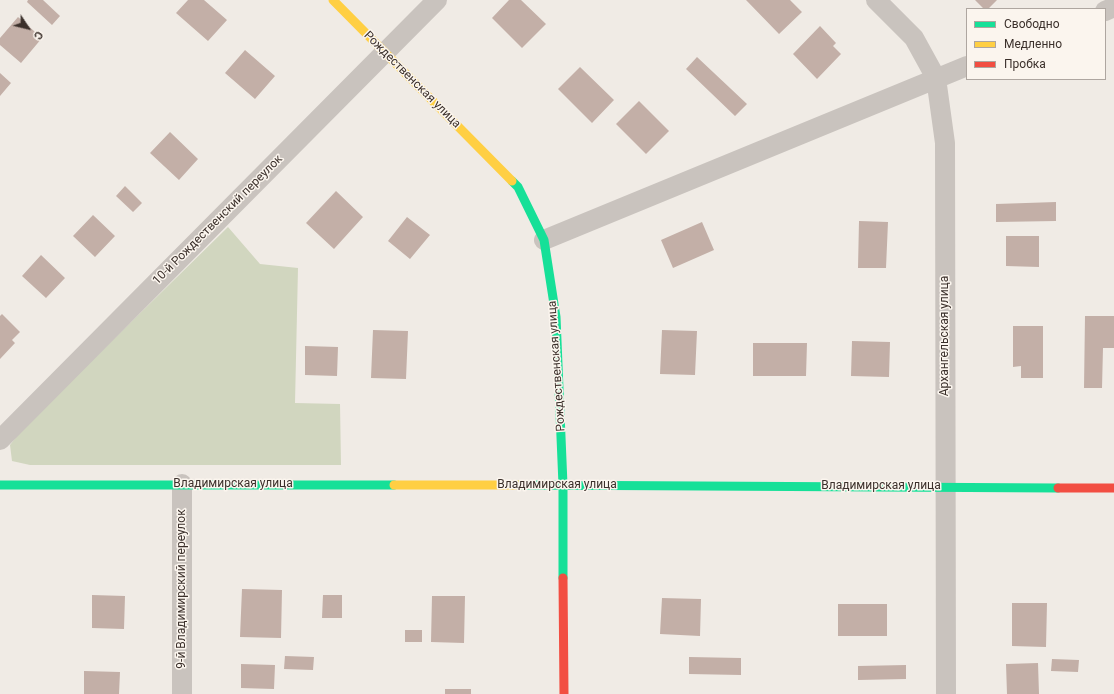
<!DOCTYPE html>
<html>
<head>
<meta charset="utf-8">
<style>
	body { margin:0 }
	#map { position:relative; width:1114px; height:694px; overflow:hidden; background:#f0ebe5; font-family:Roboto,sans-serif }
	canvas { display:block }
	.legend { position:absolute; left:966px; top:8px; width:140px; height:72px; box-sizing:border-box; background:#fbf5ee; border:1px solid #aea6a0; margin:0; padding:5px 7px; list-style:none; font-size:12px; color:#3b302b }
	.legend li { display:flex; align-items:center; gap:8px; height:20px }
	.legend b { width:20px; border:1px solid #aea6a0 }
	.north { position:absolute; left:8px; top:8px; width:40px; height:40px; -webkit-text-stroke:3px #fbf5ee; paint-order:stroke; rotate:125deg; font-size:11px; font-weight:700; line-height:16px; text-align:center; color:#3b302b }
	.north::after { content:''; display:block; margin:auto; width:14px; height:18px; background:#3b302b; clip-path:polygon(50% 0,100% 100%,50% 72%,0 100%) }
</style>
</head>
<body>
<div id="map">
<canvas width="1114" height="694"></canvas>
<ul class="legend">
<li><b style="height:5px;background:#16e098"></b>Свободно</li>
<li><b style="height:5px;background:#ffcf43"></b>Медленно</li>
<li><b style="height:5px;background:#f24e42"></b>Пробка</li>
</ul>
<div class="north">С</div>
</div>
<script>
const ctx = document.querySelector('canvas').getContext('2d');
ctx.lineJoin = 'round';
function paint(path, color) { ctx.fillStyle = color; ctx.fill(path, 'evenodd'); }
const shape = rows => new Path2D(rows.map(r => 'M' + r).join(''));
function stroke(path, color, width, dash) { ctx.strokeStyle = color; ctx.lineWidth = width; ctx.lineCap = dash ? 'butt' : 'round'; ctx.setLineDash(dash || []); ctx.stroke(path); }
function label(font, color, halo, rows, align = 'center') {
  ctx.font = font + ' Roboto,sans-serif'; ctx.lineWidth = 3; ctx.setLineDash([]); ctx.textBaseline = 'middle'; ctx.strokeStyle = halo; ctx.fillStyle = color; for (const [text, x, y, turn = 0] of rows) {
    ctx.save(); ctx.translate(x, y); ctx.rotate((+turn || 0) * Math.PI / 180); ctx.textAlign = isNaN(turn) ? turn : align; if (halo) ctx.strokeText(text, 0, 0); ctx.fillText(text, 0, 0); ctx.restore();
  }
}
paint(shape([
	[228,227,260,264,298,268,295,403,340,404,341,465,30,465,12,461,10,445,24,427]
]), '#d1d6bf');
paint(shape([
	[28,0,43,0,60,16,52,25,27,2],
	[188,0,204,0,227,20,208,41,176,13],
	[509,0,521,0,546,24,522,48,492,18],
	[746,0,790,0,802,12,779,34],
	[975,0,997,0,988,9,984,9],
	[18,17,42,38,21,63,0,45,0,38],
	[820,26,836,43,833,46,841,54,817,79,793,54],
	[245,50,275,76,255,99,225,73],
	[697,57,747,104,735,116,686,69],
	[580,67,614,100,592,123,558,89],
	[0,73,11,83,0,96],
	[639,101,669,131,646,154,616,124],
	[170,132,198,159,179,180,150,153],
	[125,186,142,203,133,212,116,196],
	[336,191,363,217,334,249,306,223],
	[1056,202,1056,221,996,222,996,204],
	[93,215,115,236,95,257,73,236],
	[407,217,430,235,410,259,388,241],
	[859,221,888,222,886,268,858,268],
	[702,222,714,250,673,268,661,240],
	[1006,236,1039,236,1039,267,1006,266],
	[41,255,65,278,46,298,22,276],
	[2,314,20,332,12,340,15,343,0,359,0,316],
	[1085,316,1114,316,1114,348,1103,348,1102,388,1084,388],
	[1013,326,1043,326,1043,378,1021,378,1021,366,1013,367],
	[373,330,408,331,406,379,371,378],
	[662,330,697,331,695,375,660,374],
	[852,341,890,342,889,377,851,376],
	[753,343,807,343,806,376,753,376],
	[305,346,338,347,337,376,305,375],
	[242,589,282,590,281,638,240,637],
	[92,595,125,596,124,629,92,628],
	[323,595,342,595,342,618,322,618],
	[432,596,465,596,464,643,431,642],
	[662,598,701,599,700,636,660,634],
	[1012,603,1047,603,1046,647,1012,646],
	[838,604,887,604,887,636,838,636],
	[405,630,422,630,422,642,405,642],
	[285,656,314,657,313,670,284,669],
	[689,657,741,658,741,675,689,674],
	[1052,659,1079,660,1078,672,1051,671],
	[1038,663,1039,694,1007,694,1006,664],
	[241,664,275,665,274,689,241,688],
	[906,665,906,679,858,680,858,666],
	[84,671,120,672,119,694,84,694],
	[445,689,471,689,471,694,445,694]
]), '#c3afa7');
stroke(shape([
	[876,0,914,38,936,78,945,143,946,694],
	[1105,11,1114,7],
	[544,240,967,66],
	[0,440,437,0],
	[182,694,182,484]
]), '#c9c3be', 20);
stroke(shape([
	[512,181,518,187,544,240,556,317,563,485,563,578],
	[0,485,394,485],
	[520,485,1058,488]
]), '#16e098', 9);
stroke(shape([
	[333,0,512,181],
	[394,485,520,485]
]), '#ffcf43', 9);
stroke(shape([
	[1058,488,1114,488],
	[563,578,564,694]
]), '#f24e42', 9);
label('12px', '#3b302b', '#fbf5ee', [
	["Рождественская улица",412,80,45],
	["10-й Рождественский переулок",218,220,-45],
	["Архангельская улица",945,336,-90],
	["Рождественская улица",557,366,-94],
	["Владимирская улица",233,484],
	["Владимирская улица",557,485],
	["Владимирская улица",881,486],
	["9-й Владимирский переулок",182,589,-90]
]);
</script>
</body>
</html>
